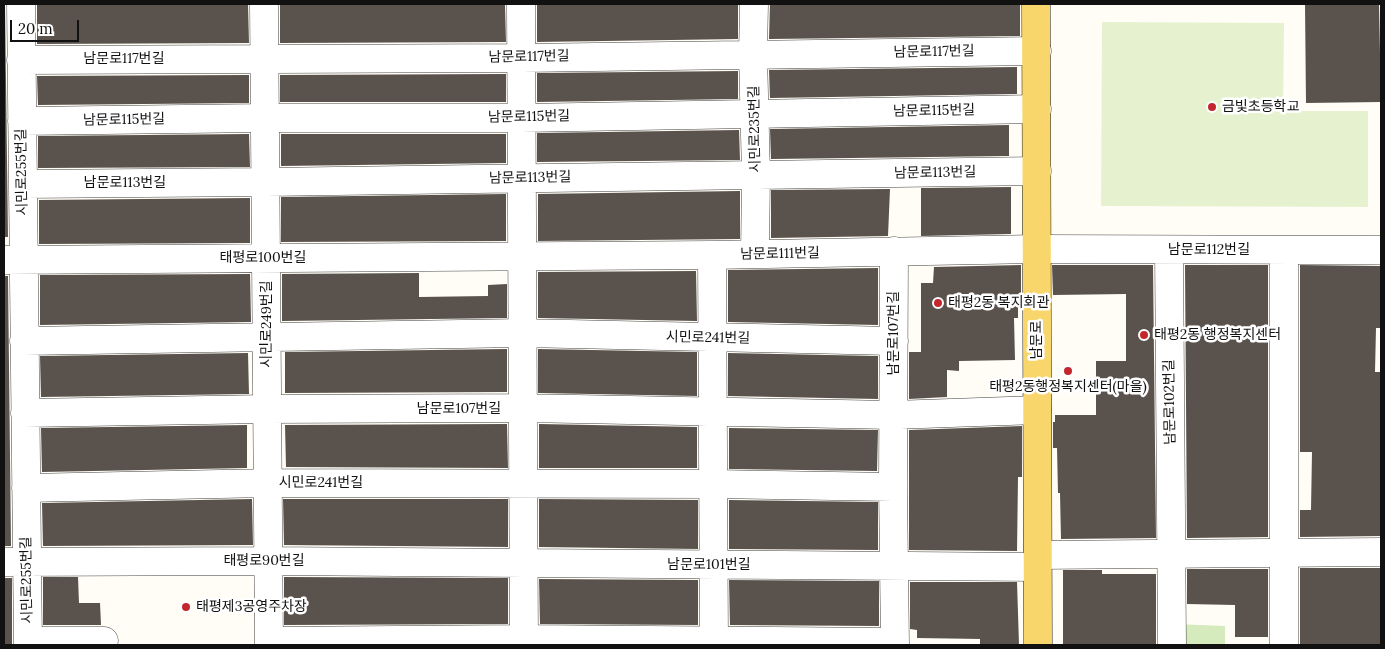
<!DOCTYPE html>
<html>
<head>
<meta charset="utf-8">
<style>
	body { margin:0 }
	#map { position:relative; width:1385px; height:649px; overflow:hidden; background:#fffdf5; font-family:Lora,serif }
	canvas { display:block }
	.frame { position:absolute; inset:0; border:5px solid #111; pointer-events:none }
	.scale { position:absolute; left:10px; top:20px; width:69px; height:22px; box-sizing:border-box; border:2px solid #111; border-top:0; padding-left:6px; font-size:15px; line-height:18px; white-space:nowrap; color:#111; -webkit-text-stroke:4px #fff; paint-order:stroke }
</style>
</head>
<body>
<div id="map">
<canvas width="1385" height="649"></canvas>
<div class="frame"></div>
<div class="scale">20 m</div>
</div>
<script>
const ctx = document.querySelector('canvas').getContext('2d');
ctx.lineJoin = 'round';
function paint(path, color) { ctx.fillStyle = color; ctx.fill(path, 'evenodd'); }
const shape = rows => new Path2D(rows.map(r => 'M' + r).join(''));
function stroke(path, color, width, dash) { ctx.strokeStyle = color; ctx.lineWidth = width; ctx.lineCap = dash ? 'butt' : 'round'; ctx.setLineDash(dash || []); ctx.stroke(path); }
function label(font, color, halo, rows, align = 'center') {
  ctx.font = font + ' Lora,"Noto Sans KR",serif'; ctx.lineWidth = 5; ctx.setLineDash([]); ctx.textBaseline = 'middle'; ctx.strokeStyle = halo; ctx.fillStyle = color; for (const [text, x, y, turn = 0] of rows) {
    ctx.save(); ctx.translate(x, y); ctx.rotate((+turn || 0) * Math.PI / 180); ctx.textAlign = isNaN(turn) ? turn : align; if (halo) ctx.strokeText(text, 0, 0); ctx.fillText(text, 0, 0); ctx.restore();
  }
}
paint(shape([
	[1175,624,1225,626,1225,645,1176,645]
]), '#d5ebbd');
paint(shape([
	[1102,22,1284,23,1283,111,1368,111,1368,207,1101,206]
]), '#e6f2cf');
paint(shape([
	[37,4,248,4,249,43,37,44],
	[280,4,505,4,506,42,280,43],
	[537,4,738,4,738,39,537,42],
	[770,4,1020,4,1020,36,769,39],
	[1305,4,1379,4,1381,102,1306,103],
	[4,5,5,5,8,237,4,237],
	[1017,67,1017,94,770,98,769,70],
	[738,71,738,99,537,102,537,73],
	[506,74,506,102,280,102,280,75],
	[249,75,249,103,38,105,37,76],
	[1009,125,1009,156,771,159,770,129],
	[739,130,740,160,537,162,537,133],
	[249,134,250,167,38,168,38,136],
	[281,134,506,134,506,163,281,166],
	[1011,187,1011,234,921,236,921,188],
	[890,189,888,236,771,238,771,190],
	[740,191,740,239,538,241,538,194],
	[506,194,506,241,281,242,281,197],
	[250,198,250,243,39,244,39,200],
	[1021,265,1021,295,1018,295,1018,318,1014,318,1015,360,959,361,959,371,947,370,947,397,909,399,909,352,921,352,921,283,933,283,934,267],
	[1052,265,1153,265,1156,538,1061,539,1060,493,1058,493,1057,448,1053,448,1053,422,1055,422,1055,415,1096,415,1096,361,1126,361,1126,294,1053,295],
	[1185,265,1268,265,1268,537,1187,538],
	[1300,265,1381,266,1381,328,1376,328,1375,372,1381,372,1381,536,1300,537,1300,510,1311,510,1312,452,1300,452],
	[878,268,878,325,728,322,728,270],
	[696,271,697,321,538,318,538,272],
	[419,273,419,297,488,296,488,285,507,284,507,318,282,321,282,274],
	[250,274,251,322,40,325,40,275],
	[4,276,8,276,11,546,4,546],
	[507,349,507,392,285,393,285,352],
	[538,349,697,352,697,396,538,393],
	[248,353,249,394,41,397,40,356],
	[728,353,878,356,878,399,728,396],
	[507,424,508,468,286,467,285,425],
	[539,424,697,427,697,468,539,468],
	[247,425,247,468,42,472,41,428],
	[1022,426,1022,477,1018,477,1017,551,909,550,909,430],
	[729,428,878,430,877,471,729,469],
	[252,499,253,545,43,546,42,503],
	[283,499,508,499,508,547,284,545],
	[539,499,698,500,698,549,539,547],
	[729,500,878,502,878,550,729,549],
	[1300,568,1381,568,1381,645,1300,645],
	[1187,569,1268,569,1268,637,1235,637,1235,605,1187,604],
	[1063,570,1102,570,1102,574,1156,574,1156,645,1063,645],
	[43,577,78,577,79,603,100,603,101,625,43,625],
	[284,577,508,578,508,624,284,625],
	[4,578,12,578,12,645,4,645],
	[539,579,698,580,698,625,540,624],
	[729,580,879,581,879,626,730,625],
	[910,582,1017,582,1019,645,980,645,980,639,917,638,917,630,910,629]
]), '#5a524d');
const minor = shape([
	[21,4,28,645],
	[264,4,269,645],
	[521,4,524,645],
	[754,4,753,54,756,175,755,254],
	[21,60,522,58,1037,51],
	[22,121,265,118,522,118,1037,109],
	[23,184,266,182,1037,171],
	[1169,250,1172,645],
	[1284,250,1284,645],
	[894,251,893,487,895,645],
	[712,255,714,645],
	[4,260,712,255,1037,249,1381,250],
	[24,341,523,333,894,341],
	[25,413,267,409,523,408,893,415,1037,410],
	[26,488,268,483,713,484,893,487],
	[1038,555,1381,552],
	[4,562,269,561,1037,567],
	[28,641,104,641],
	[269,641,524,639,895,642]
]);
const major = shape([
	[1036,4,1038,645]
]);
stroke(minor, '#444', 29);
stroke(major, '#222', 29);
stroke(minor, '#fff', 28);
stroke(major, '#f9d66b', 28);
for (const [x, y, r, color] of [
	[1212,107,5,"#c4262e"],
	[938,303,5,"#c4262e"],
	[1144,335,5,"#c4262e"],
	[1068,371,5,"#c4262e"],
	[186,607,5,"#c4262e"]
]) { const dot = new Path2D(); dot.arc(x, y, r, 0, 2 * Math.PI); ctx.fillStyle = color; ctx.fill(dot); stroke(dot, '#fff', 2); }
label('14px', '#111', '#fff', [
	["남문로117번길",934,52,-1],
	["남문로117번길",529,57,-1],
	["남문로117번길",124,59],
	["남문로115번길",934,111,-1],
	["남문로115번길",529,117,-1],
	["남문로115번길",124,120,-1],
	["시민로235번길",755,129,-91],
	["시민로255번길",22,172,-91],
	["남문로113번길",935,173,-1],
	["남문로113번길",530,178,-1],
	["남문로113번길",125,183],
	["남문로112번길",1209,250],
	["남문로111번길",780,254,-1],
	["태평로100번길",263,258],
	["시민로249번길",267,324,-90],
	["남문로107번길",894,333,-90],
	["시민로241번길",708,338,1],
	["남문로",1037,340,-90],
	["남문로102번길",1170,402,-91],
	["남문로107번길",459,409],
	["시민로241번길",321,483],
	["태평로90번길",264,561],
	["남문로101번길",709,565],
	["시민로255번길",27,580,-91]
]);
label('14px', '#111', '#fff', [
	["금빛초등학교",1222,107],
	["태평2동 복지회관",948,303],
	["태평2동 행정복지센터",1154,335],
	["태평2동행정복지센터(마을)",1068,387,"center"],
	["태평제3공영주차장",196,607]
], 'left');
</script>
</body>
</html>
